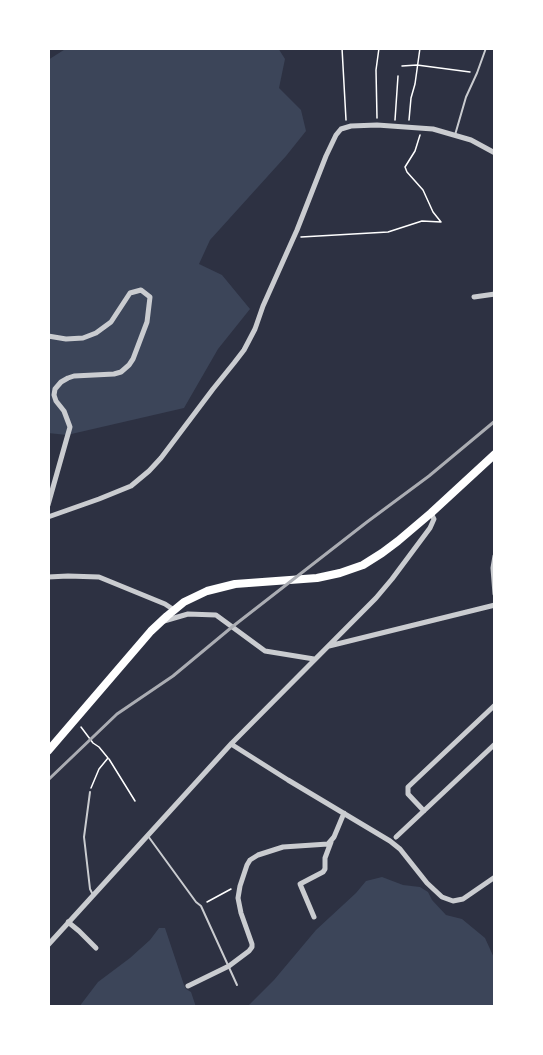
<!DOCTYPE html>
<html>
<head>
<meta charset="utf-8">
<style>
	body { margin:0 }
	#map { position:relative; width:543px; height:1055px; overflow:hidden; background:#2d3142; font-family:Signika,sans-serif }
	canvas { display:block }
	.frame { position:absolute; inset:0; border:50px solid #fff; pointer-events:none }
</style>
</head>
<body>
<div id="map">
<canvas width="543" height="1055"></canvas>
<div class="frame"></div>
</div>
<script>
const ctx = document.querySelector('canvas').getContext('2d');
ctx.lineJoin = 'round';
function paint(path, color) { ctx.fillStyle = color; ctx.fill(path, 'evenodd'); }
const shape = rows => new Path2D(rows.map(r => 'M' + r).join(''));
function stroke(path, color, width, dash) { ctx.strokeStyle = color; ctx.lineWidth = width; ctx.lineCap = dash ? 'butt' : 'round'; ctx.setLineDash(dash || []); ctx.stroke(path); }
paint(shape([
	[67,48,278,48,285,59,279,88,301,110,306,131,286,156,210,240,199,264,222,275,250,309,218,349,184,408,67,435,48,433,48,60],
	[382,877,403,885,420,887,428,892,432,900,446,915,462,919,485,938,495,960,495,1007,247,1007,274,980,316,930,356,893,366,881],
	[159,928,165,928,184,985,186,989,191,992,196,1007,79,1007,98,982,130,958,150,940]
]), '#3c4559');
stroke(shape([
	[342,48,346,120],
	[402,66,417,65,470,72],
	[377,118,376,70,379,48],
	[395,120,398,76],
	[409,120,411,98,415,84,420,48],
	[301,237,388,232,422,221,441,222,433,212,423,190,407,172,405,167,415,151,420,135],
	[81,727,93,743,99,747,108,758,99,769,91,788],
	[109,759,135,801],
	[207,902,231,889]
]), '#fff', 1.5);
stroke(shape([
	[455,135,466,97,477,73,486,48],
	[90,792,84,837,90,889,93,895],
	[148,836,196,902,201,906,237,985]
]), '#caccd0', 2);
stroke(shape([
	[474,297,495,294],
	[48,336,66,339,83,338,96,333,111,322,130,293,141,290,150,297,147,322,133,359,129,365,121,372,114,374,74,376,68,378,61,382,55,389,54,395,56,401,64,411,70,427,48,505],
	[48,517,99,499,131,486,149,471,161,458,213,389,234,363,244,350,255,329,263,306,297,230,326,156,336,135,341,129,351,126,377,125,433,129,471,140,495,153],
	[495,556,493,568,495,594],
	[48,577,68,576,99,577,165,604,174,610],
	[164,621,188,614,216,615,265,651,314,659],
	[329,646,495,605],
	[231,744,288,780,390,841,400,849,427,883,442,897,453,901,463,899,495,877],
	[424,811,408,794,408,787,495,705],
	[396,837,495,744],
	[314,917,300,884,323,872,325,869,325,858,331,842],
	[68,922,79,931,96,948],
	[48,945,231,744,376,598,392,579,430,528,434,519,431,513],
	[188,986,229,966,249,951,252,947,252,944,241,913,238,898,240,886,247,865,250,860,258,855,283,847,328,844,334,837,344,813]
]), '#caccd0', 5);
stroke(shape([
	[48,751,151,631,167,616,184,602,207,591,235,584,317,578,340,573,363,565,382,553,398,541,431,513,495,454]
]), '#fff', 8);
stroke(shape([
	[48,780,117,714,173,676,232,627,367,522,429,476,495,421]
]), '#abadb3', 3);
</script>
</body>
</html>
